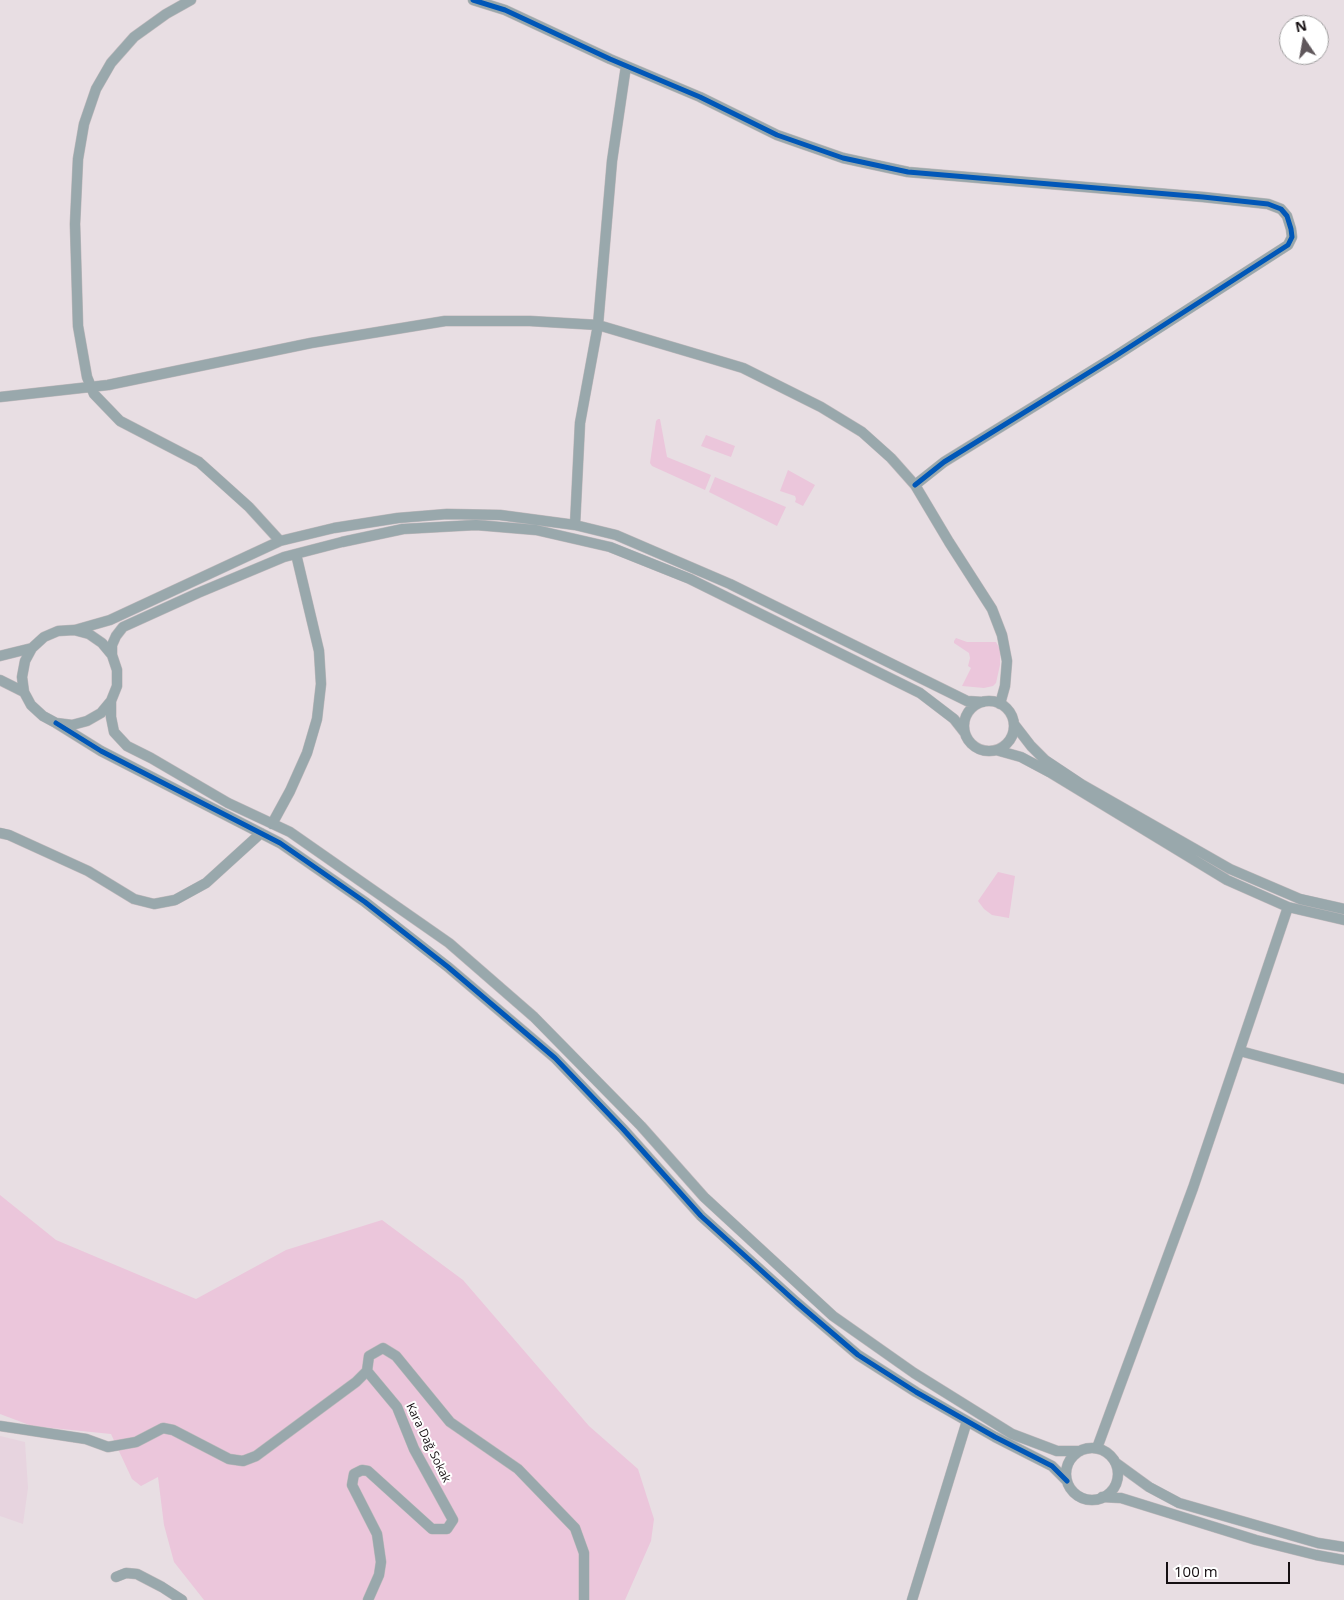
<!DOCTYPE html>
<html>
<head>
<meta charset="utf-8">
<style>
	body { margin:0 }
	#map { position:relative; width:1344px; height:1600px; overflow:hidden; background:#e8dee3; font-family:"Open Sans",sans-serif }
	canvas { display:block }
	.north { position:absolute; left:1279px; top:15px; width:50px; height:50px; box-sizing:border-box; background:#fff; border:1px solid #a19fa0; border-radius:50%; rotate:348deg; font-size:14px; font-weight:700; line-height:20px; text-align:center; color:#150f12 }
	.north::after { content:''; display:block; margin:auto; width:18px; height:22px; background:#5f575b; clip-path:polygon(50% 0,100% 100%,50% 72%,0 100%) }
	.scale { position:absolute; left:1166px; top:1562px; width:124px; height:22px; box-sizing:border-box; border:2px solid #150f12; border-top:0; padding-left:6px; font-size:15px; line-height:18px; white-space:nowrap; color:#150f12; -webkit-text-stroke:4px #fff; paint-order:stroke }
</style>
</head>
<body>
<div id="map">
<canvas width="1344" height="1600"></canvas>
<div class="north">N</div>
<div class="scale">100 m</div>
</div>
<script>
const ctx = document.querySelector('canvas').getContext('2d');
ctx.lineJoin = 'round';
function paint(path, color) { ctx.fillStyle = color; ctx.fill(path, 'evenodd'); }
const shape = rows => new Path2D(rows.map(r => 'M' + r).join(''));
function stroke(path, color, width, dash) { ctx.strokeStyle = color; ctx.lineWidth = width; ctx.lineCap = dash ? 'butt' : 'round'; ctx.setLineDash(dash || []); ctx.stroke(path); }
function label(font, color, halo, rows, align = 'center') {
  ctx.font = font + ' "Open Sans",sans-serif'; ctx.lineWidth = 4; ctx.setLineDash([]); ctx.textBaseline = 'middle'; ctx.strokeStyle = halo; ctx.fillStyle = color; for (const [text, x, y, turn = 0] of rows) {
    ctx.save(); ctx.translate(x, y); ctx.rotate((+turn || 0) * Math.PI / 180); ctx.textAlign = isNaN(turn) ? turn : align; if (halo) ctx.strokeText(text, 0, 0); ctx.fillText(text, 0, 0); ctx.restore();
  }
}
paint(shape([
	[0,1436,25,1442,28,1488,23,1524,0,1516]
]), '#e7d4df');
paint(shape([
	[658,419,660,419,667,457,711,475,705,490,652,466,650,463,656,421],
	[706,435,735,446,731,457,701,446],
	[788,470,815,485,803,506,795,502,796,499,795,496,780,491],
	[715,477,786,507,777,526,709,492],
	[956,638,967,642,996,642,1000,649,1000,665,996,683,993,686,984,688,962,686,971,668,968,666,970,658,969,653,954,643,954,641],
	[998,872,1015,876,1009,918,992,915,984,909,978,901],
	[0,1195,56,1240,196,1299,286,1250,382,1220,463,1280,589,1426,638,1469,654,1519,651,1541,625,1600,204,1600,174,1562,164,1525,158,1477,141,1486,132,1479,111,1434,32,1426,0,1414]
]), '#ebc6db');
const minor = shape([
	[191,0,166,14,134,37,111,63,96,89,84,124,78,159,75,224,78,326,87,377,94,394,120,421,199,462,249,507,280,541],
	[473,0,505,10,610,59,700,97,777,135,843,158,908,172,1203,197,1268,204,1281,209,1287,216,1291,229,1292,237,1288,245,1114,357,944,462,915,485],
	[0,397,108,385,311,343,445,321,530,321,598,325,713,359,743,368,821,407,862,432,891,458,915,485,949,542,992,609,1002,635,1007,661,1005,686,1000,704],
	[575,525,580,423,598,325,612,161,626,66],
	[75,630,110,620,280,541,334,528,398,518,447,514,500,515,575,525,616,535,730,584,967,701,983,702],
	[112,655,102,643,89,634,74,630,58,631,44,637,32,648,25,661,22,677,24,692,31,705,43,716,56,723,72,725,87,721,101,713,111,701,117,686,117,670,112,655,112,645,116,636,123,627,198,593,284,557,342,542,403,529,476,525,536,530,610,547,690,579,920,693,954,719,965,733],
	[0,656,32,648],
	[0,680,24,692],
	[111,701,111,717,114,732,127,746,151,758,228,803,290,832,449,943,534,1017,641,1126,704,1197,833,1316,914,1373,1012,1434,1057,1451,1080,1451],
	'964 726a25 25 0 1 1 50 0a25 25 0 1 1-50 0Z',
	[56,723,101,751,280,843,365,902,448,967,555,1058,623,1129,701,1216,796,1302,858,1355,916,1392,995,1437,1052,1466,1067,1481],
	[1014,724,1031,746,1045,760,1081,784,1230,869,1300,899,1344,909],
	[996,750,1021,757,1051,773,1227,880,1288,907,1344,920],
	[272,824,290,791,307,753,317,719,321,684,319,651,296,554],
	[0,833,9,835,88,871,134,899,154,904,175,900,206,883,261,833],
	[1240,1051,1344,1079],
	[0,1426,86,1439,108,1447,136,1442,163,1428,173,1430,229,1459,243,1461,256,1456,356,1382,367,1371],
	[1097,1448,1193,1188,1288,907],
	'1066 1474a26 26 0 1 1 52 0a26 26 0 1 1-52 0Z',
	[1116,1463,1149,1487,1179,1503,1318,1543,1344,1547],
	[1102,1497,1121,1498,1256,1540,1316,1555,1344,1560],
	[116,1577,126,1573,137,1574,162,1587,182,1600],
	[368,1600,379,1575,381,1562,377,1534,352,1485,354,1474,362,1470,368,1471,432,1529,447,1529,453,1520,414,1449,397,1407,367,1371,369,1356,383,1348,396,1356,450,1422,518,1469,575,1528,584,1553,584,1600],
	[912,1600,967,1421]
]);
stroke(minor, '#c1babd', 11);
stroke(minor, '#99a8ac', 10);
stroke(shape([
	[473,0,505,10,610,59,700,97,777,135,843,158,908,172,1203,197,1268,204,1281,209,1287,216,1291,229,1292,237,1288,245,1114,357,944,462,915,485],
	[56,723,101,751,280,843,365,902,448,967,555,1058,623,1129,701,1216,796,1302,858,1355,916,1392,995,1437,1052,1466,1067,1481]
]), '#0057b8', 5);
label('12px', '#150f12', '#fff', [
	["Kara Dağ Sokak",428,1443,64]
]);
</script>
</body>
</html>
